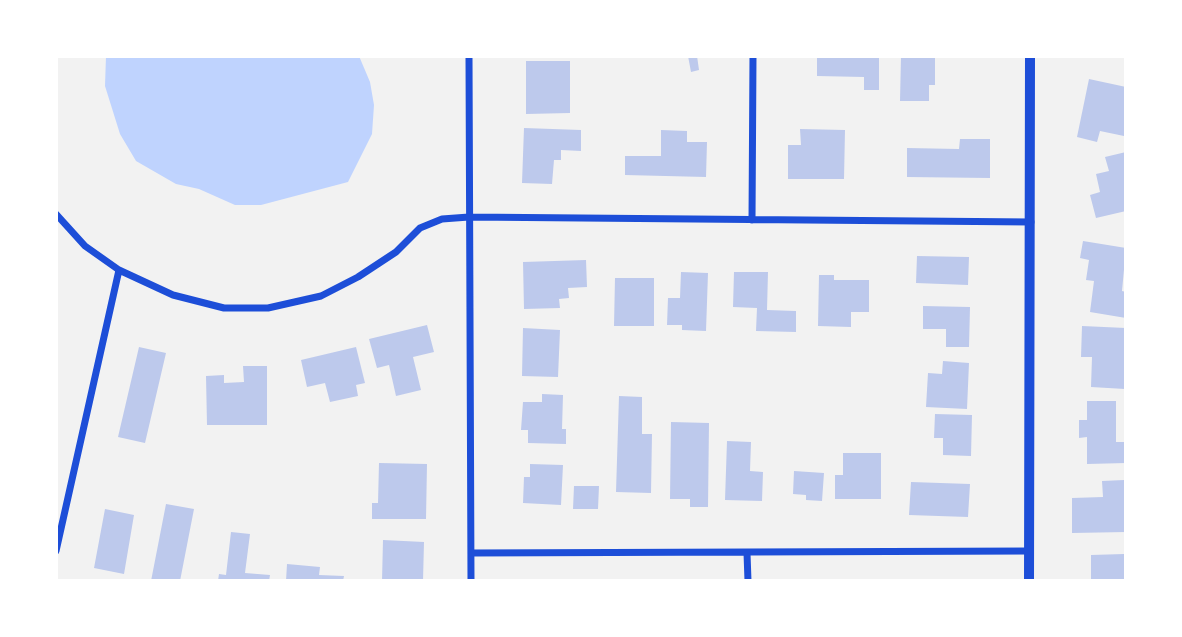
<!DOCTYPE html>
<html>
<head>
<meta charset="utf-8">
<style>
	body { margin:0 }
	#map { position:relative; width:1182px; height:637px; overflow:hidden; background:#f2f2f2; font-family:Helvetica,sans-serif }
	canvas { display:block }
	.frame { position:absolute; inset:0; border:58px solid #fff; pointer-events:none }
</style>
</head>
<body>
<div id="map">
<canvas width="1182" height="637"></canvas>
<div class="frame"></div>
</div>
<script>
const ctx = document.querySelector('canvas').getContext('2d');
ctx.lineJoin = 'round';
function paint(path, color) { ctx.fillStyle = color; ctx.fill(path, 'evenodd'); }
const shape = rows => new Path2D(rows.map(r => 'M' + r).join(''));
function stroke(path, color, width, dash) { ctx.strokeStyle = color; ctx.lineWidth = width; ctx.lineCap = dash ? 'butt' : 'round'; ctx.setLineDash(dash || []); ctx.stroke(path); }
paint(shape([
	[106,56,359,56,370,82,374,105,372,134,348,182,261,205,235,205,199,189,176,184,136,161,120,134,105,86]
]), '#bfd3fe');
paint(shape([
	[688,56,697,56,699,70,691,72],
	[817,56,879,56,879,90,864,90,864,77,817,76],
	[901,56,935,56,935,85,929,85,929,101,900,101],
	[526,61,570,61,570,113,526,114],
	[1089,79,1126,87,1124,136,1100,131,1097,142,1077,137],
	[524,128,581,130,581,151,561,150,561,160,554,160,552,184,522,183],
	[800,129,845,130,844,179,788,179,788,145,801,145],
	[661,130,687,131,687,142,707,142,706,177,625,175,625,156,661,156],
	[960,139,990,139,990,178,907,177,907,148,959,149],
	[1126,152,1126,211,1096,218,1090,195,1100,192,1096,174,1109,171,1105,157],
	[1083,241,1126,248,1122,291,1126,292,1126,318,1090,312,1094,281,1086,280,1089,260,1080,258],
	[917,256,969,257,968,285,916,283],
	[586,260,587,287,568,288,569,298,559,299,560,308,524,309,523,262],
	[681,272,708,273,706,331,682,330,682,325,667,325,668,298,680,298],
	[734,272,768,272,767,310,796,311,796,332,756,331,757,308,733,307],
	[819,275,834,275,834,280,869,280,869,312,851,312,851,327,818,326],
	[615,278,654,278,654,326,614,326],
	[923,306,970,307,969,347,946,347,946,329,923,329],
	[427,325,434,352,413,357,421,390,396,396,389,365,377,368,369,339],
	[1082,326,1126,328,1125,389,1091,387,1092,357,1081,357],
	[523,328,560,330,558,377,522,376],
	[139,347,166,353,145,443,118,437],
	[356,347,365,383,356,385,358,396,330,402,325,383,307,387,301,360],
	[943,361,969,363,967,409,926,407,928,373,942,374],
	[243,366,267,366,267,425,207,425,206,376,224,375,224,383,244,382],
	[542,394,563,395,562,429,566,429,566,444,528,443,528,430,521,430,523,402,542,402],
	[619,396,642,397,642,434,652,434,651,493,616,492],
	[1087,401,1116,401,1116,442,1126,442,1126,463,1087,464,1087,437,1079,438,1079,420,1087,420],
	[935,414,972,415,971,456,943,455,943,438,934,438],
	[671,422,709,423,708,507,690,507,690,499,670,499],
	[727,441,751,442,750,471,763,472,762,501,725,500],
	[843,453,881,453,881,499,835,499,835,475,843,475],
	[379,463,427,464,426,519,372,519,372,503,378,503],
	[530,464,563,465,561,505,523,503,524,477,530,477],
	[794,471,824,473,822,501,806,500,806,495,793,494],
	[1124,480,1126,532,1072,533,1072,498,1103,497,1102,481],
	[911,482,970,484,968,517,909,515],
	[574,486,599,486,598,509,573,509],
	[166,504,194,509,180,581,151,581],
	[105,509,134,515,124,574,94,568],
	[231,532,250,534,245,573,270,575,269,581,218,581,219,574,226,575],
	[383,540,424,542,423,581,382,581],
	[1124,554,1125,581,1091,581,1091,555],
	[287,564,320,567,319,575,344,576,343,581,286,581]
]), '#bdc9ec');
stroke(shape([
	[469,56,471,581],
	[56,214,85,246,119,270,173,295,224,308,268,308,321,296,358,277,396,252,420,228,442,219,469,217,1031,222],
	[752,220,753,56],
	[56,551,119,270],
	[471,553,1029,551],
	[747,553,748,581]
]), '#1d4ed8', 7);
stroke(shape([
	[1029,581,1030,56]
]), '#1d4ed8', 10);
</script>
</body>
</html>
